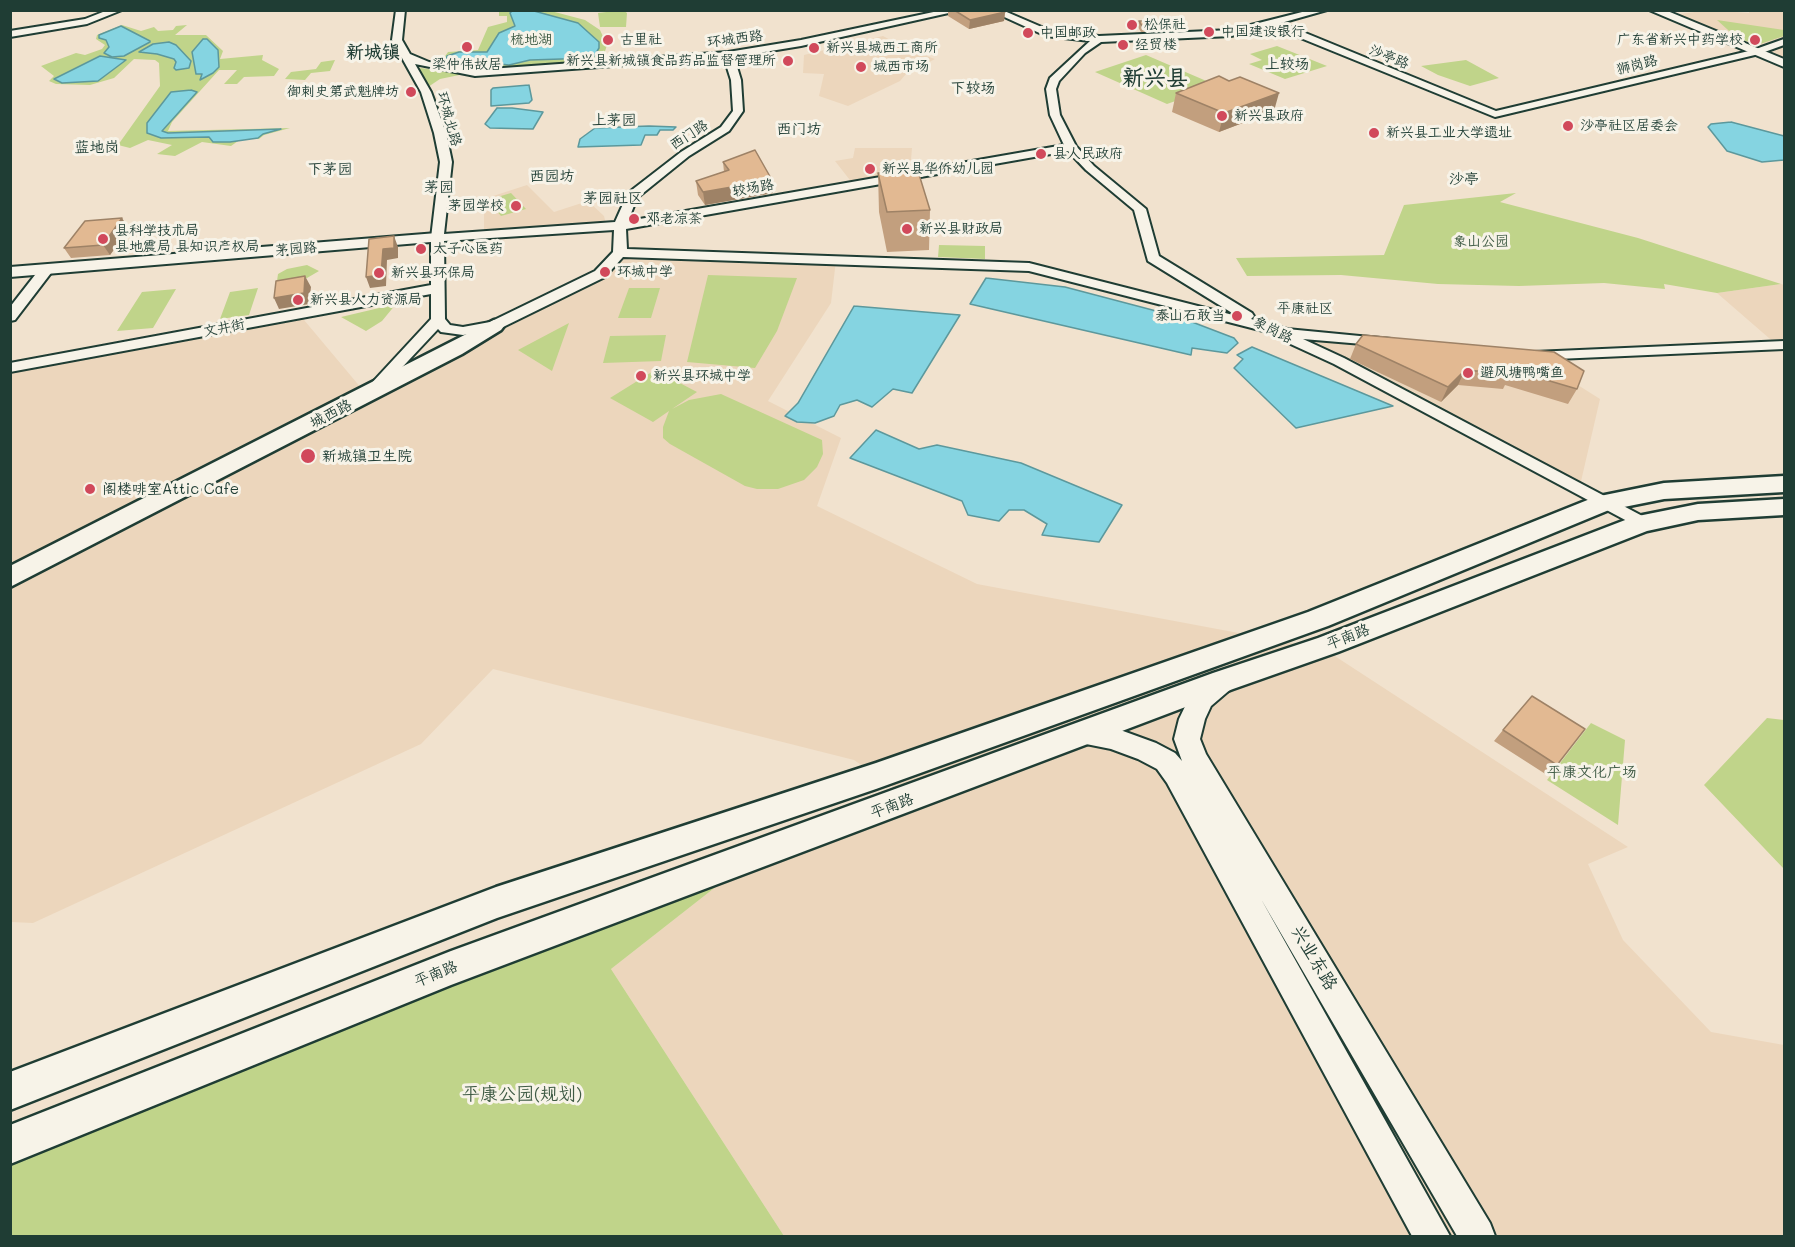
<!DOCTYPE html>
<html>
<head>
<meta charset="utf-8">
<style>
	body { margin:0 }
	#map { position:relative; width:1795px; height:1247px; overflow:hidden; background:#f1e2ce; font-family:Mali,sans-serif }
	canvas { display:block }
	.frame { position:absolute; inset:0; border:12px solid #1f3d34; pointer-events:none }
</style>
</head>
<body>
<div id="map">
<canvas width="1795" height="1247"></canvas>
<div class="frame"></div>
</div>
<script>
const ctx = document.querySelector('canvas').getContext('2d');
ctx.lineJoin = 'round';
function paint(path, color) { ctx.fillStyle = color; ctx.fill(path, 'evenodd'); }
const shape = rows => new Path2D(rows.map(r => 'M' + r).join(''));
function stroke(path, color, width, dash) { ctx.strokeStyle = color; ctx.lineWidth = width; ctx.lineCap = dash ? 'butt' : 'round'; ctx.setLineDash(dash || []); ctx.stroke(path); }
function label(font, color, halo, rows, align = 'center') {
  ctx.font = font + ' Mali,"LXGW WenKai TC",sans-serif'; ctx.lineWidth = 6; ctx.setLineDash([]); ctx.textBaseline = 'middle'; ctx.strokeStyle = halo; ctx.fillStyle = color; for (const [text, x, y, turn = 0] of rows) {
    ctx.save(); ctx.translate(x, y); ctx.rotate((+turn || 0) * Math.PI / 180); ctx.textAlign = isNaN(turn) ? turn : align; if (halo) ctx.strokeText(text, 0, 0); ctx.fillText(text, 0, 0); ctx.restore();
  }
}
paint(shape([
	[1709,10,1749,13,1749,11,1784,11,1784,63,1666,16],
	[883,36,909,50,935,59,906,74,900,81,848,106,819,96,824,74,803,73,804,55],
	[855,148,912,148,911,160,894,163,904,174,853,184,835,161,853,158],
	[527,185,554,212,588,201,604,216,606,224,484,233,484,199],
	[620,253,836,260,831,303,768,401,841,438,817,506,977,584,1324,649,1628,847,1588,864,1623,940,1711,1032,1784,1045,1784,1236,784,1236,611,969,759,853,911,799,854,760,493,669,421,744,33,923,11,922,10,368,299,314,367,395,600,274],
	[1781,284,1784,285,1784,345,1777,345,1717,293],
	[1287,333,1532,356,1600,399,1579,490]
]), '#ecd6bc');
paint(shape([
	[623,10,627,13,626,27,600,27,598,13],
	[499,11,551,11,585,20,600,30,607,45,601,64,475,73,426,64,441,62,448,52,478,50,488,27,507,22,507,16,499,16],
	[1717,20,1784,30,1784,36,1760,44,1738,39],
	[122,25,141,31,154,27,158,31,173,30,176,26,187,25,175,35,206,35,223,51,220,59,263,55,262,60,279,69,274,76,244,77,237,84,224,84,237,70,219,70,172,122,168,131,290,128,264,135,259,139,241,139,231,146,202,142,175,156,157,154,172,145,148,140,130,148,118,145,160,86,159,63,155,60,134,59,114,78,90,85,56,84,49,81,54,76,41,66,76,53,85,55,102,49,105,45,96,39,97,35],
	[1277,46,1327,66,1285,79,1249,64,1262,60,1250,54],
	[1146,55,1218,86,1167,104,1095,72],
	[335,60,330,71,311,73,305,80,285,79,291,72,316,69,321,62],
	[1466,60,1499,78,1470,86,1438,75,1421,66],
	[414,67,464,74,440,79,428,87],
	[511,193,526,209,501,216,487,200],
	[1516,193,1500,202,1638,238,1781,284,1717,293,1664,284,1665,289,1604,283,1519,286,1438,284,1341,275,1247,276,1236,258,1384,255,1404,205],
	[939,245,985,246,985,259,938,257],
	[307,265,319,271,307,278,281,283,277,281,278,274,287,269],
	[708,275,797,278,777,331,755,368,687,362],
	[258,288,249,315,220,319,230,292],
	[629,288,660,288,651,318,618,318],
	[176,289,153,328,117,331,142,292],
	[396,304,382,321,366,331,341,317],
	[569,323,552,371,518,350],
	[666,335,661,361,603,363,610,336],
	[655,370,697,392,672,409,689,400,721,394,822,440,823,454,817,467,804,480,778,489,757,489,745,486,670,444,663,438,663,427,669,411,653,422,610,398],
	[1767,718,1784,720,1784,869,1704,785],
	[1591,723,1625,740,1618,825,1547,780],
	[759,853,611,969,784,1236,11,1236,11,1145]
]), '#c0d48a');
const water = shape([
	[512,11,534,11,578,23,599,42,599,48,593,58,530,60,509,65,482,62,461,65,451,64,446,60,447,56,459,52,487,52,499,33,515,26,510,13,512,11],
	[121,26,150,41,150,42,124,56,112,57,104,53,109,47,106,40,99,38,99,35,121,26],
	[203,39,207,39,218,50,219,67,213,73,200,80,202,74,196,74,192,52,203,39],
	[169,42,176,45,191,61,189,68,176,70,174,68,176,62,174,59,157,54,139,52,153,44,169,42],
	[100,56,126,60,98,81,62,83,54,79,100,56],
	[529,85,532,100,529,103,491,106,491,90,493,88,529,85],
	[191,90,197,92,162,131,168,133,281,129,263,134,258,138,230,142,213,142,209,137,161,138,147,133,147,123,171,92,191,90],
	[497,108,512,108,543,112,533,129,490,128,485,124,497,108],
	[1731,122,1784,136,1784,160,1762,162,1727,151,1708,127,1711,124,1731,122],
	[649,126,676,127,673,130,660,130,657,135,645,135,641,145,578,147,580,139,595,128,649,126],
	[986,278,1065,287,1179,317,1234,338,1238,343,1227,353,1192,348,1191,355,970,304,986,278],
	[854,306,960,315,912,393,893,389,872,407,857,400,840,405,834,416,815,423,797,422,785,416,798,403,854,306],
	[1252,347,1393,406,1296,428,1234,368,1243,359,1237,355,1252,347],
	[876,430,919,449,937,445,1021,463,1122,505,1099,542,1042,535,1047,524,1024,510,1009,510,999,521,968,515,962,501,850,458,876,430]
]);
paint(water, '#85d4e1');
stroke(water, '#5c989c', 1.5);
const minor = shape([
	[108,10,122,10,87,24,10,37,10,31,85,19,108,10],
	[396,10,405,10,402,40,410,54,429,62,475,70,728,52,801,40,943,10,962,10,801,46,734,57,741,80,743,111,729,131,689,156,637,198,628,221,1064,145,1050,115,1046,89,1050,78,1090,41,1046,36,989,10,1002,10,1051,31,1099,36,1231,30,1310,10,1327,10,1281,23,1496,111,1753,50,1784,39,1784,45,1759,54,1495,117,1271,26,1231,36,1101,42,1085,53,1059,81,1056,89,1060,115,1076,146,1094,166,1146,209,1159,256,1252,313,1254,316,1251,319,1287,329,1391,339,1393,342,1386,346,1303,339,1344,358,1648,519,1651,523,1648,527,1642,529,1334,364,1284,341,1283,336,1029,271,623,257,605,277,499,329,463,335,441,332,438,329,379,392,374,394,369,392,366,389,369,386,431,319,431,294,10,372,10,363,431,285,431,238,440,162,434,133,421,92,392,40,396,10],
	[724,58,731,80,733,111,721,127,681,152,628,193,615,222,444,234,452,162,446,133,431,92,415,64,475,76,724,58],
	[1068,151,1086,170,1134,210,1148,261,1237,316,1029,263,627,249,626,229,1068,151],
	[614,230,613,252,595,271,490,322,463,327,450,325,445,319,444,241,614,230],
	[47,265,54,269,15,320,10,321,10,307,42,266,47,265],
	[1784,341,1784,349,1534,360,1527,356,1534,352,1784,341]
]);
const tertiary = shape([
	[1649,10,1665,10,1784,59,1784,67,1649,10],
	[437,233,445,238,443,241,10,277,10,267,437,233],
	[1223,671,1232,674,1236,681,1232,688,1211,706,1205,719,1200,739,1206,754,1490,1223,1495,1236,1457,1236,1261,899,1450,1236,1412,1236,1167,783,1157,769,1138,759,1111,749,1076,742,1072,734,1076,726,1085,723,1112,727,1156,743,1175,753,1182,761,1174,739,1179,719,1192,692,1214,674,1223,671]
]);
const secondary = shape([
	[494,320,501,322,504,326,501,330,462,354,10,587,10,566,494,320],
	[1784,476,1784,492,1664,499,1609,510,1328,626,876,789,497,918,10,1110,10,1072,496,887,876,763,1308,612,1595,497,1664,483,1784,476],
	[1784,499,1784,515,1698,520,1647,531,1338,652,1233,689,451,985,10,1164,10,1125,451,951,1213,673,1318,638,1633,517,1698,504,1784,499]
]);
stroke(minor, '#1f3d34', 4);
stroke(tertiary, '#1f3d34', 4);
stroke(secondary, '#1f3d34', 5);
paint(minor, '#f7f3e8');
paint(tertiary, '#f7f3e8');
paint(secondary, '#f7f3e8');
paint(shape([
	[948,10,1001,10,1005,12,1004,21,969,29,948,16],
	[1139,21,1160,25,1159,31,1141,32,1138,27],
	[1176,93,1274,111,1219,132,1172,112],
	[723,162,772,180,773,193,705,205,698,195,696,181,724,172],
	[878,173,930,210,929,250,887,252,879,212],
	[129,229,110,255,71,258,64,248],
	[1356,344,1554,352,1577,389,1568,404,1505,385,1503,389,1458,385,1441,402,1350,359],
	[1503,730,1557,765,1547,775,1494,741]
]), '#c29f7e');
paint(shape([
	[1005,12,1004,21,969,29,970,20],
	[1279,93,1274,111,1219,132,1224,113],
	[772,180,773,193,705,205,703,192],
	[122,218,129,229,110,255,103,245],
	[394,236,398,247,398,258,387,260,386,286,370,288,366,277,383,249],
	[305,276,311,287,309,304,279,309,274,298],
	[1465,370,1458,385,1441,402,1448,387]
]), '#9e8266');
const building = shape([
	[954,10,1001,10,1005,12,970,20,954,10],
	[1139,21,1157,21,1160,25,1142,26,1139,21],
	[1219,76,1229,81,1240,77,1279,93,1224,113,1176,93,1219,76],
	[755,150,772,180,703,192,696,181,729,170,723,162,755,150],
	[918,171,930,210,887,212,878,173,918,171],
	[122,218,103,245,64,248,85,221,122,218],
	[394,236,394,248,383,249,381,275,366,277,369,239,394,236],
	[305,276,304,293,274,298,276,281,305,276],
	[1363,335,1554,352,1584,371,1577,389,1509,369,1511,374,1465,370,1448,387,1356,344,1363,335],
	[1532,696,1585,729,1557,765,1503,730,1532,696]
]);
paint(building, '#e2b992');
stroke(building, '#9e8266', 1.5);
for (const [x, y, r, color] of [
	[1132,25,6,"#d1495b"],
	[1209,32,6,"#d1495b"],
	[1028,33,6,"#d1495b"],
	[608,40,6,"#d1495b"],
	[1755,40,6,"#d1495b"],
	[1123,45,6,"#d1495b"],
	[467,47,6,"#d1495b"],
	[814,48,6,"#d1495b"],
	[788,61,6,"#d1495b"],
	[861,67,6,"#d1495b"],
	[411,92,6,"#d1495b"],
	[1222,116,6,"#d1495b"],
	[1568,126,6,"#d1495b"],
	[1374,133,6,"#d1495b"],
	[1041,154,6,"#d1495b"],
	[870,169,6,"#d1495b"],
	[516,206,6,"#d1495b"],
	[634,219,6,"#d1495b"],
	[907,229,6,"#d1495b"],
	[103,239,6,"#d1495b"],
	[421,249,6,"#d1495b"],
	[605,272,6,"#d1495b"],
	[379,273,6,"#d1495b"],
	[298,300,6,"#d1495b"],
	[1237,316,6,"#d1495b"],
	[1468,373,6,"#d1495b"],
	[641,376,6,"#d1495b"],
	[308,456,8,"#d1495b"],
	[90,489,6,"#d1495b"]
]) { const dot = new Path2D(); dot.arc(x, y, r, 0, 2 * Math.PI); ctx.fillStyle = color; ctx.fill(dot); stroke(dot, '#f7f3e8', 2); }
label('14px', '#1f3d34', '#f7f3e8', [
	["松保社",1144,25],
	["中国建设银行",1221,32],
	["中国邮政",1040,33],
	["古里社",620,40],
	["广东省新兴中药学校",1743,40,"right"],
	["经贸楼",1135,45],
	["新兴县城西工商所",826,48],
	["新兴县新城镇食品药品监督管理所",776,61,"right"],
	["梁仲伟故居",467,65,"center"],
	["城西市场",873,67],
	["御刺史第武魁牌坊",399,92,"right"],
	["新兴县政府",1234,116],
	["沙亭社区居委会",1580,126],
	["新兴县工业大学遗址",1386,133],
	["县人民政府",1053,154],
	["新兴县华侨幼儿园",882,169],
	["茅园学校",504,206,"right"],
	["邓老凉茶",646,219],
	["新兴县财政局",919,229],
	["县科学技术局",115,231],
	["县地震局 县知识产权局",115,247],
	["太子心医药",433,249],
	["环城中学",617,272],
	["新兴县环保局",391,273],
	["新兴县人力资源局",310,300],
	["泰山石敢当",1225,316,"right"],
	["避风塘鸭嘴鱼",1480,373],
	["新兴县环城中学",653,376]
], 'left');
label('14px', '#1f3d34', '#f7f3e8', [
	["环城西路",735,39,-7],
	["沙亭路",1389,57,22],
	["狮岗路",1637,65,-14],
	["环城北路",449,119,74],
	["西门路",689,135,-33],
	["较场路",753,188,-10],
	["茅园路",296,249,-5],
	["文井街",224,328,-11],
	["象岗路",1273,330,27]
]);
label('14px', '#3f5b45', '#f7f3e8', [
	["梳地湖",531,40],
	["象山公园",1481,242]
]);
label('14px', '#1f3d34', '#f7f3e8', [
	["平康社区",1305,309]
]);
label('15px', '#1f3d34', '#f7f3e8', [
	["上较场",1287,64],
	["下较场",973,88],
	["上茅园",614,120],
	["西门坊",799,129],
	["蓝地岗",97,147],
	["下茅园",330,169],
	["西园坊",552,176],
	["沙亭",1464,179],
	["茅园",439,187],
	["茅园社区",613,198]
]);
label('15px', '#1f3d34', '#f7f3e8', [
	["城西路",331,414,-27],
	["平南路",1348,637,-21],
	["平南路",892,806,-20],
	["平南路",436,974,-22]
]);
label('15px', '#1f3d34', '#f7f3e8', [
	["新城镇卫生院",322,456],
	["阁楼啡室Attic Cafe",102,489]
], 'left');
label('15px', '#3f5b45', '#f7f3e8', [
	["平康文化广场",1592,772]
]);
label('bold 18px', '#1f3d34', '#f7f3e8', [
	["新城镇",373,52]
]);
label('18px', '#1f3d34', '#f7f3e8', [
	["兴业东路",1314,958,59]
]);
label('18px', '#3f5b45', '#f7f3e8', [
	["平康公园(规划)",522,1094]
]);
label('bold 22px', '#1f3d34', '#f7f3e8', [
	["新兴县",1155,78]
]);
</script>
</body>
</html>
